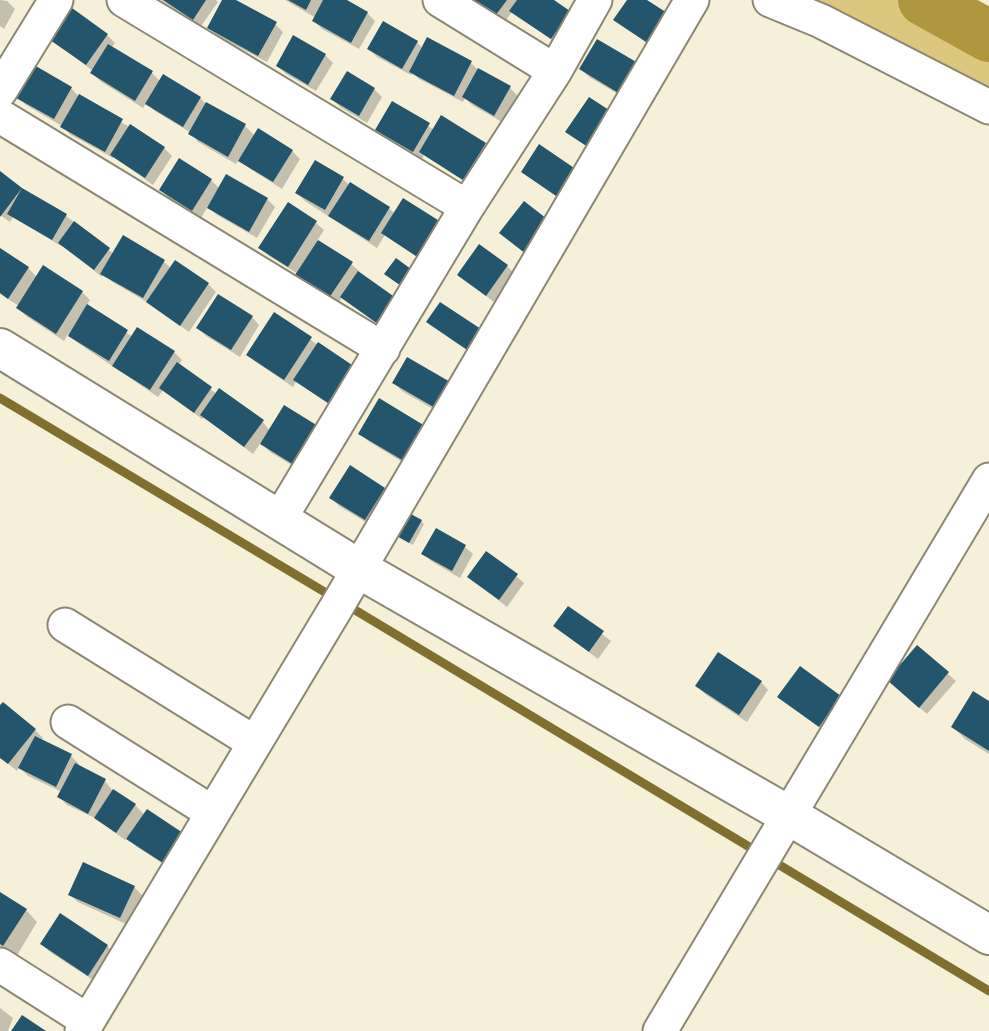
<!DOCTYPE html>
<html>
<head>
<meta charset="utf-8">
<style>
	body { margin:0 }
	canvas { display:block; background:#f6f0d9 }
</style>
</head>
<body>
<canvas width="989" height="1031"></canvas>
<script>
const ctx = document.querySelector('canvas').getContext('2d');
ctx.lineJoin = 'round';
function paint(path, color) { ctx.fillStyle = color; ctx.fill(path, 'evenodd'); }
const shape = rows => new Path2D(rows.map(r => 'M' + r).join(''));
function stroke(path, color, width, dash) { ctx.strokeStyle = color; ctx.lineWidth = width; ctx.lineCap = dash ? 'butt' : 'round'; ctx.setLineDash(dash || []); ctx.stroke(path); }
paint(shape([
	[785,0,966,0,989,14,989,107]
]), '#dbc77d');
paint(shape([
	[0,0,7,1,15,9,4,29,0,26],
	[161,0,216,0,218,2,201,26],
	[224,0,232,0,275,24,283,32,267,62,217,36,209,28],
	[285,0,343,0,367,13,375,21,359,49,322,29,314,21,316,18],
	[473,0,550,0,576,20,559,45,512,12,504,23],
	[107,35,115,43,111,48,152,73,160,81,200,98,206,104,245,126,255,136,292,151,300,159,282,189,249,168,239,159,236,164,198,142,191,133,155,111,146,103,143,108,100,81,92,73,93,71,52,40],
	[427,40,471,63,478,70,510,88,518,96,502,122,472,105,465,98,463,102,419,79,412,72,411,75,377,57,369,49,417,42,423,49],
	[325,55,333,63,316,91,286,74,278,66],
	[637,65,628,100,589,77,581,69],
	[71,88,78,96,164,148,172,156,153,185,114,157,113,158,71,135,62,126,26,105,18,97],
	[374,89,382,97,367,123,340,107,332,99],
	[392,103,434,130,485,145,492,153,471,186,424,155,422,159,385,137,377,129],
	[540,147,570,206,523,172],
	[180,160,211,180,220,189,267,199,275,207,257,238,217,215,208,206,201,218,169,198,161,190],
	[0,174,21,189,66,216,114,254,123,238,164,262,171,268,208,284,216,292,189,332,150,304,111,281,104,274,102,277,62,245,61,246,13,217,10,222,0,215],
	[342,178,350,186,389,208,395,214,427,264,385,235,377,248,305,201,297,193],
	[316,223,324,230,317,241,351,264,359,271,358,274,387,331,342,297,338,304,305,283,298,274,269,256,261,248],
	[0,250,28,268,37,277,82,292,90,300,86,306,133,337,174,352,182,360,178,366,217,394,262,421,303,472,270,452,261,442,253,454,204,417,202,419,163,390,158,397,78,343,68,334,64,341,26,316,18,308,19,306,0,294],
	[507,266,515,274,495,303,459,275],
	[274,314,318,345,339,411,296,381,293,387,256,362,248,355],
	[252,317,259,325,240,357,206,336,198,328],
	[408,359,445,416,402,391,394,383],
	[380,401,417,471,368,441,360,433],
	[384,489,392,497,374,527,339,506,331,498],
	[421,521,424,524,413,545,400,538],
	[436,531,465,547,473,554,460,578,431,561,423,553],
	[516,576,524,583,507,607,469,577],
	[568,608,611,641,598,659,555,626],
	[917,647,956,681,927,714,897,688],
	[761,682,768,690,747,722,705,694,697,686],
	[779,696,840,697,827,733],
	[989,703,989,754,965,739,953,727],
	[0,708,35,730,43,738,41,741,71,756,79,764,78,766,105,781,112,790,135,805,145,815,182,834,171,869,137,847,127,837,125,840,97,819,67,805,59,797,62,792,28,776,19,767,17,771,0,757],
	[134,887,142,895,128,925,78,902,70,895],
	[0,894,26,910,37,922,16,957,0,947],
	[42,944,107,946,115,954,96,982,50,952],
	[0,1008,13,1018,8,1031,0,1031]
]), '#0003');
stroke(shape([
	[0,398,333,597],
	[345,604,989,991]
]), '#806f2f', 9);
stroke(shape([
	[924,0,989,36]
]), '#ae973f', 52);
paint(shape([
	[163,0,206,0,193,20],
	[222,0,236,0,277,22,258,56,207,28],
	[288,0,311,0,306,10],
	[323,0,347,0,368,12,351,43,312,21],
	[473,0,507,0,495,16],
	[517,0,554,0,570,11,551,39,509,11],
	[627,0,647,0,675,18,655,48,613,20],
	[72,8,108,34,86,65,50,40],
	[383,21,418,41,402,69,367,49],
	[293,35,326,54,308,85,276,66],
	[427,37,472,61,454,96,409,72],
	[597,39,638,63,620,94,579,69],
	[108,44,153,71,135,101,90,73],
	[34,65,72,87,54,119,16,98],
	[478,68,511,86,494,116,462,97],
	[347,71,375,88,359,116,330,99],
	[163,74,201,97,183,127,145,104],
	[79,94,123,119,105,152,60,127],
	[589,97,615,114,591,149,565,132],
	[392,101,430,123,413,152,375,130],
	[206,102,246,124,228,157,188,134],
	[441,115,486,143,463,180,419,152],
	[130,124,165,147,145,178,110,155],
	[258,128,293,150,273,182,238,161],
	[539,144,580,172,562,200,521,172],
	[179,158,212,179,192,211,159,190],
	[315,160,344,177,325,210,295,193],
	[0,171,22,188,0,217],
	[226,174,268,198,249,232,207,208],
	[350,182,390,207,369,241,328,216],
	[22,188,67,214,52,240,7,214],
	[403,198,441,222,419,258,381,233],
	[524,201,551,222,526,254,499,233],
	[288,202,317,221,288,267,258,248],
	[74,221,110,248,94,270,58,243],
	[123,235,165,260,143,298,100,274],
	[318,240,353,262,329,298,295,275],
	[479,244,508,265,486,296,457,275],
	[0,248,29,267,8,299,0,293],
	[396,258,415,272,404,288,384,274],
	[175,260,209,283,180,326,146,302],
	[43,265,83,291,56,334,16,308],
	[358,271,396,298,378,324,340,297],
	[218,294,253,316,231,350,196,328],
	[440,302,487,333,473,354,426,322],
	[87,304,128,330,109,361,68,336],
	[274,312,312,337,284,380,246,355],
	[137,327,175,351,150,390,112,366],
	[318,342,355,367,331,405,293,380],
	[407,357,452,383,437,409,392,383],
	[177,362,212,387,194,413,159,388],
	[219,388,264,420,244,447,200,415],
	[379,398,430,429,409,464,358,434],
	[284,405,318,426,294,465,260,444],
	[350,465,385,488,365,520,329,498],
	[407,512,422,520,409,543,395,535],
	[436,528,466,545,452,571,421,554],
	[486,551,518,574,499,600,467,577],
	[568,606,604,631,589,652,553,626],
	[917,645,949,672,919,708,887,680],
	[718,652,762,681,739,715,695,686],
	[800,666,841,696,819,727,777,697],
	[973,691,989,701,989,751,951,727],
	[3,702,36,729,8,764,0,758,0,705],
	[35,736,72,754,56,787,18,768],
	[75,763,106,779,88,814,57,797],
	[113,789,136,804,116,833,94,818],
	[147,809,183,833,163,863,126,839],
	[83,862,135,886,120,918,68,895],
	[0,892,27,909,3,946,0,944],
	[60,913,108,945,88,976,40,944],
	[22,1015,46,1031,11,1031]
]), '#23566d');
const minor = shape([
	[124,0,467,207],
	[440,0,555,71],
	[770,0,821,21,989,107],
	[0,91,56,0],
	[0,116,383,349],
	[279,520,467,207,555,71,595,0],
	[65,625,255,743],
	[68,722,213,813],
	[0,965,88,1021],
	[82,1031,336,608,692,0],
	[660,1031,989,480]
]);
const tertiary = shape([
	[0,348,359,569,788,815,989,935]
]);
stroke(minor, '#8c8772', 37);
stroke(tertiary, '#8c8772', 42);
stroke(minor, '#fff', 33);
stroke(tertiary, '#fff', 38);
</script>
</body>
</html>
